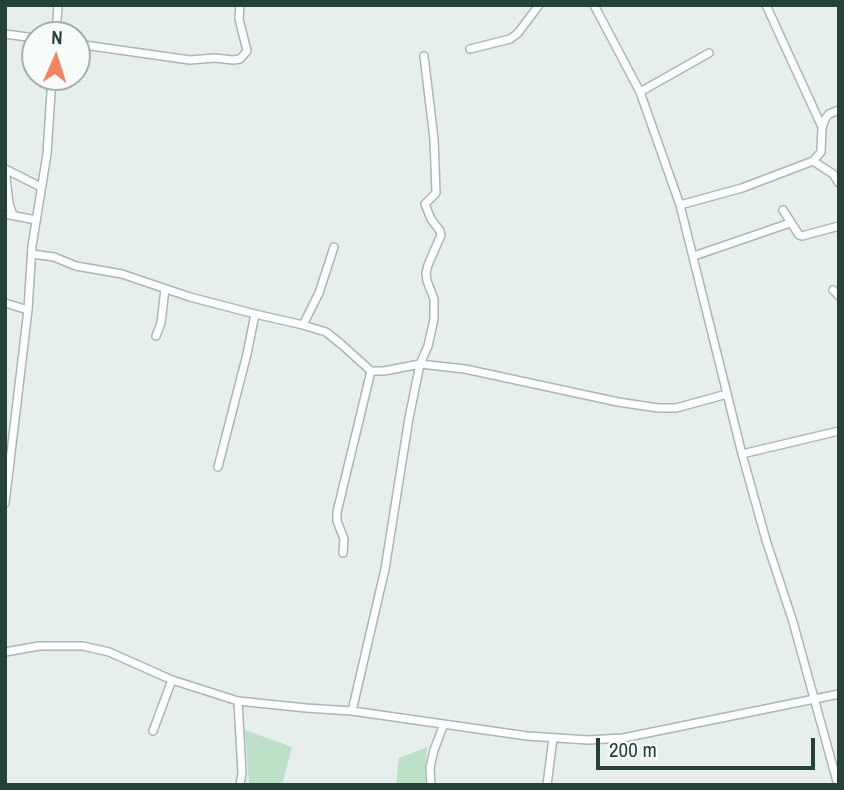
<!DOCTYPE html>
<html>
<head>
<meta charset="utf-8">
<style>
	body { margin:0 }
	#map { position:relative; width:844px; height:790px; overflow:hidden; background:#e6efeb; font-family:"Archivo Narrow",sans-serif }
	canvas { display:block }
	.frame { position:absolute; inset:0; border:7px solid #24423a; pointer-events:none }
	.north { position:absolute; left:21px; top:21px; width:70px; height:70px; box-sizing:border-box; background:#f7fbf9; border:2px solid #a3b1ad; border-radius:50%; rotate:3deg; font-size:19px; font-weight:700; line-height:28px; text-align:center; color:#24423a }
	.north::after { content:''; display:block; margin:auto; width:24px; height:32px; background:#f4845f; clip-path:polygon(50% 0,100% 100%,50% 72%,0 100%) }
	.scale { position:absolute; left:596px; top:738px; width:219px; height:32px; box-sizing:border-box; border:4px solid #24423a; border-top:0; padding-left:9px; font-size:21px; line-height:24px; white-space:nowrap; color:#24423a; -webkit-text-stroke:5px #f7fbf9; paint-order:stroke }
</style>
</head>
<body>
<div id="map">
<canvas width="844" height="790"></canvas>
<div class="frame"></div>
<div class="north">N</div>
<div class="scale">200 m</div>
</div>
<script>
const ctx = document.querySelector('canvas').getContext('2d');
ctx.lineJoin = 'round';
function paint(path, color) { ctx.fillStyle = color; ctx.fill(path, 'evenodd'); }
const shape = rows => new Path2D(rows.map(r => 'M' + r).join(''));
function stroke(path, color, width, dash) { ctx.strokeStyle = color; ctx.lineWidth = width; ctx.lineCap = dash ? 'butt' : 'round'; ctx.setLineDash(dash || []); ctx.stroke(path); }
paint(shape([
	[245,730,292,747,282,785,249,785],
	[427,747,425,774,428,785,396,785,399,758]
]), '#bfe0c8');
const minor = shape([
	[594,5,640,92,680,205,742,454,766,540,793,622,838,785],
	[766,5,822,127],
	[5,34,35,38],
	[56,35,58,5],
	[77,44,190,60,215,58,233,60,240,59,247,51,239,19,240,5],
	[470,49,510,39,518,33,539,5],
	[640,92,709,53],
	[813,161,833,174,839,183],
	[5,169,9,204,13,215],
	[5,169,41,187],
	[680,205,742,188,813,161,821,152,822,128,825,119,829,114,839,110],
	[783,210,799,235,802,236,839,226],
	[5,214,36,220],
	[32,254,54,257,76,266,122,274,190,297,255,314,303,325,326,332,341,344,371,371,384,371,420,364,465,369,618,402,658,408,676,408,727,394],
	[694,256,790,223],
	[833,290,839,296],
	[5,303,28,310],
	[303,325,319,293,334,247],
	[156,336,161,323,165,289],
	[742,454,839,431],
	[218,467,247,354,255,314],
	[5,503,28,310,32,246,47,154,52,77],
	[343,553,344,539,337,521,337,512,371,371],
	[5,652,39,646,83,646,109,652,172,680,238,701,306,708,352,711,527,736,588,740,623,738,839,694],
	[238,701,242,773,240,785],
	[352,711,385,569,409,418,420,364,428,346,434,319,434,299,427,281,426,273,428,265,441,235,440,231,431,219,425,204,436,193,434,139,424,56],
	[153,731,172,680],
	[431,785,430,768,434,750,444,724],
	[547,785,553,738]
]);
stroke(minor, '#a8b8b2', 10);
stroke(minor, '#fff', 7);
</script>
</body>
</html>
